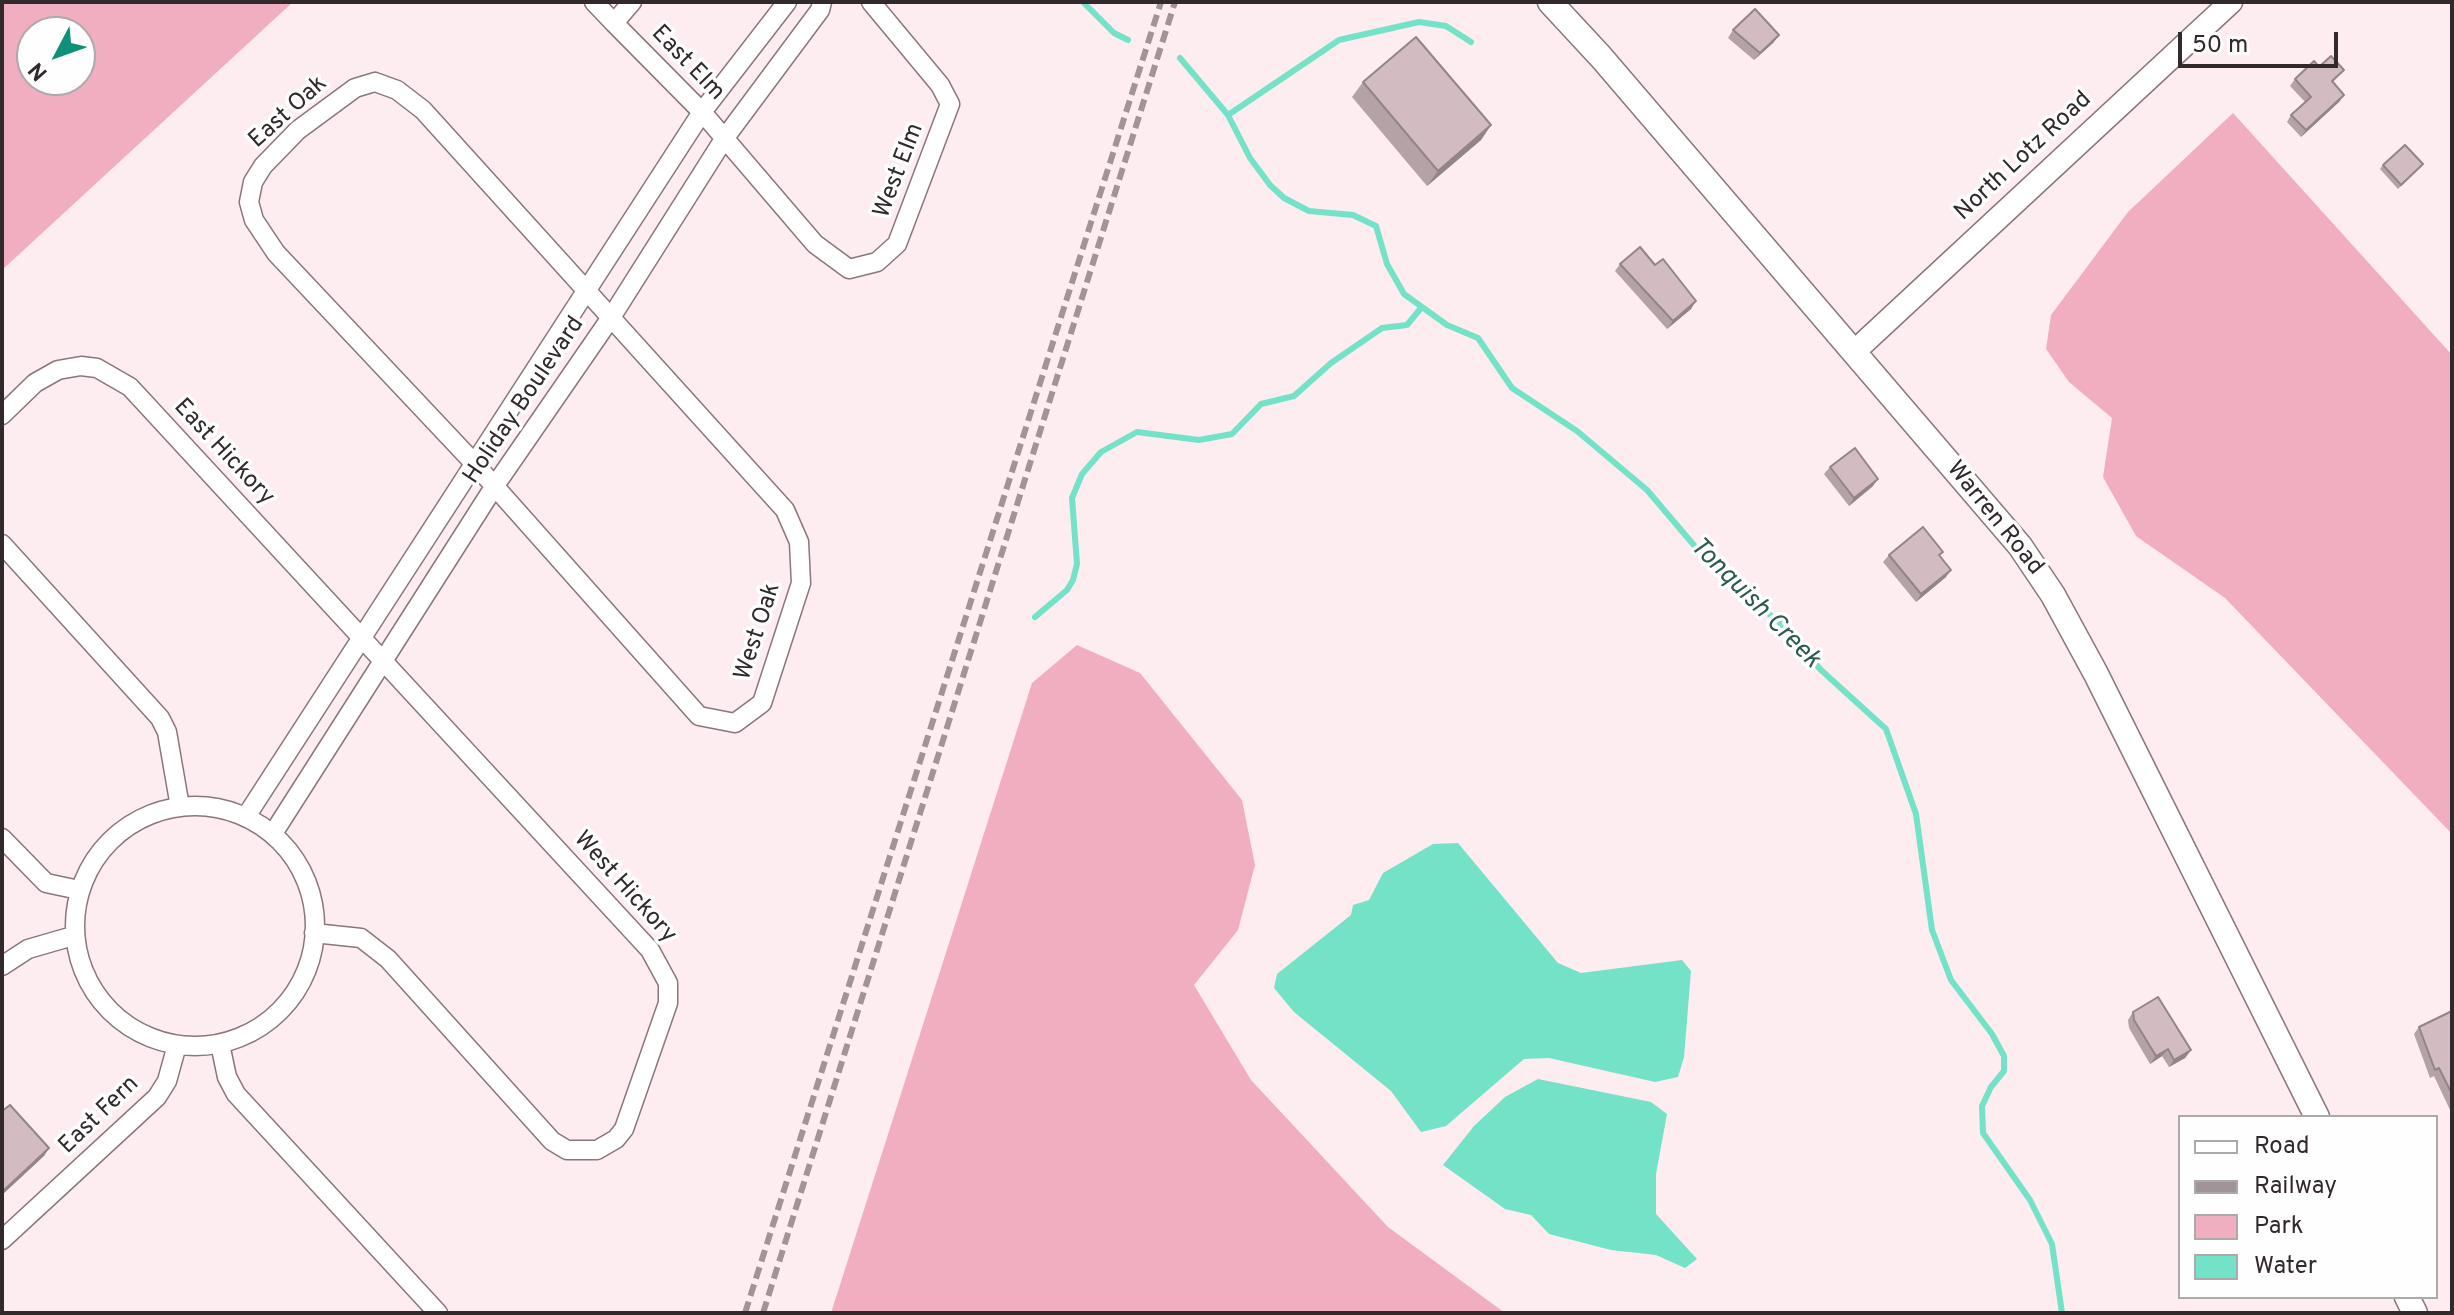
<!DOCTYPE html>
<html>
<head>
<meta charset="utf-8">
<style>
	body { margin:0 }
	#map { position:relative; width:2454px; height:1315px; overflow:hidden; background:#fdecf0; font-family:Overpass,sans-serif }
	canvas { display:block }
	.frame { position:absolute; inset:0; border:4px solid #31292b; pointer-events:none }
	.legend { position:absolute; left:2178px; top:1115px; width:260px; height:184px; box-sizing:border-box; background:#fefefe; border:2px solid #aca9aa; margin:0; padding:10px 14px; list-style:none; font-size:24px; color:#31292b }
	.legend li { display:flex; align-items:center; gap:16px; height:40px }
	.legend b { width:40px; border:2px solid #aca9aa }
	.north { position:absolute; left:16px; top:16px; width:80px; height:80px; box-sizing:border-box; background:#fefefe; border:2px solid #aca9aa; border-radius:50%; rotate:229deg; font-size:22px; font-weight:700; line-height:32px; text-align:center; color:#31292b }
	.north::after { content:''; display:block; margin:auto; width:28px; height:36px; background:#0f9179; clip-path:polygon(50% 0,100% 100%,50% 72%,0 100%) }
	.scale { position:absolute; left:2178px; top:32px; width:160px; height:36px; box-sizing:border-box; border:4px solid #31292b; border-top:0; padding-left:10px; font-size:24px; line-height:28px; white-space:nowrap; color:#31292b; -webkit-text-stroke:6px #fefefe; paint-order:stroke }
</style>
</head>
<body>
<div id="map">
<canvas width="2454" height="1315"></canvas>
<div class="frame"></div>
<ul class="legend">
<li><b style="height:10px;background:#fff"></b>Road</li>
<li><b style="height:10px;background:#a19497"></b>Railway</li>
<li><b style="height:22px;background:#f2aec1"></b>Park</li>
<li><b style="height:22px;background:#73e2c7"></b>Water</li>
</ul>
<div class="north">N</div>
<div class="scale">50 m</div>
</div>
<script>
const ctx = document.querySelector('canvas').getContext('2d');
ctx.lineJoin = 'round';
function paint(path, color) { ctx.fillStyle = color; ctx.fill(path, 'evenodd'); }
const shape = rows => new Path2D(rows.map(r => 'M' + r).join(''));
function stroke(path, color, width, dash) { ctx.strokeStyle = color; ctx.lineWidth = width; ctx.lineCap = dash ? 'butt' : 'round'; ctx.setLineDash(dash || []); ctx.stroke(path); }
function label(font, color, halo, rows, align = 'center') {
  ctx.font = font + ' Overpass,sans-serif'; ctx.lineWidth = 7; ctx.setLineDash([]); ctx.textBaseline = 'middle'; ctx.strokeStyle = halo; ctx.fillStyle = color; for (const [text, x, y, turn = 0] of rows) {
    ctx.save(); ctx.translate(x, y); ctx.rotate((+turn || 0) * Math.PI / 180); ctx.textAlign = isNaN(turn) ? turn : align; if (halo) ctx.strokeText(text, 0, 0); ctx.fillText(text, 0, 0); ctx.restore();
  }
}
paint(shape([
	[2,2,293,2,2,270],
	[32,32,80,32,80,80,32,80],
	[2233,113,2452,355,2452,834,2225,598,2136,536,2103,477,2112,418,2069,382,2046,349,2051,315,2128,212],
	[1077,645,1140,673,1242,800,1255,865,1238,930,1194,985,1251,1080,1388,1227,1505,1313,831,1313,1032,683]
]), '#f2aec1');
paint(shape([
	[1458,843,1558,963,1581,973,1682,960,1691,971,1684,1057,1678,1077,1655,1082,1549,1058,1524,1059,1446,1126,1421,1132,1391,1091,1294,1012,1274,988,1277,974,1351,915,1353,905,1369,900,1383,873,1433,844],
	[1538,1079,1651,1102,1667,1114,1656,1174,1656,1214,1697,1259,1685,1268,1656,1255,1611,1250,1549,1234,1531,1215,1505,1209,1443,1165,1474,1126,1505,1097]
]), '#73e2c7');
stroke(shape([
	[1083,2,1114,33,1128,40],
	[1180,58,1228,115,1250,158,1270,185,1284,198,1309,211,1353,215,1376,226,1387,264,1404,294,1447,325,1478,338,1512,388,1577,431,1647,490,1715,570,1780,623,1821,670,1886,729,1916,814,1932,930,1951,980,1992,1034,2004,1056,2004,1071,1991,1087,1982,1106,1983,1133,2030,1200,2052,1244,2062,1313],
	[1228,115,1339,40,1419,22,1446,26,1471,42],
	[1035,617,1067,590,1073,580,1077,564,1072,498,1082,474,1101,452,1137,432,1199,440,1232,434,1261,404,1294,396,1331,363,1382,328,1407,325,1421,308]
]), '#73e2c7', 6);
const minor = shape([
	[594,2,614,23,632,2],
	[614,23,702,112,815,244,849,269,877,262,897,244,950,104,940,85,871,2],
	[375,82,397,90,423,110,785,510,799,542,801,583,762,703,735,723,699,716,473,462,276,253,254,220,249,202,253,182,263,166,298,130,355,88,375,82],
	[2,415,35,383,58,370,81,366,97,368,130,387,650,950,668,983,668,1003,624,1129,616,1139,597,1150,567,1150,552,1141,388,959,361,938,314,933],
	[2,544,160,718,167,732,180,807],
	'75 926a120 120 0 1 1 240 0a120 120 0 1 1-240 0Z',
	[247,815,702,112,787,2],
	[274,832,494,487,612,316,724,139,820,10,822,2],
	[2,838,46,883,79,890],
	[2,966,28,949,73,936],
	[220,1044,227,1077,236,1094,438,1313],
	[2,1240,157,1097,167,1081,177,1045]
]);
const tertiary = shape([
	[1855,351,2231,2]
]);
const secondary = shape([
	[1550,2,1601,57,2020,546,2053,595,2096,674,2317,1117],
	[2407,1297,2415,1313]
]);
stroke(minor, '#8a767b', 21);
stroke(tertiary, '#8a767b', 25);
stroke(secondary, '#8a767b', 27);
stroke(minor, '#fff', 18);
stroke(tertiary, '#fff', 22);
stroke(secondary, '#fff', 24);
stroke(shape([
	[745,1313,1161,2],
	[763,1313,1175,2]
]), '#a19497', 6, [12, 6]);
paint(shape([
	[1733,30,1779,35,1773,43,1754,60,1728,38],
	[2319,67,2344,70,2333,82,2344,95,2339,102,2301,137,2287,122,2291,115,2305,102,2290,86,2295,79],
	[1363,82,1491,125,1481,140,1427,186,1352,97],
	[2383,165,2420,168,2398,189,2380,169],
	[1620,264,1691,309,1667,329,1615,271],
	[1830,467,1873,486,1849,506,1824,474],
	[1889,555,1940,556,1946,577,1916,602,1883,562],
	[2452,1011,2452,1109,2450,1110,2434,1076,2430,1078,2414,1034,2419,1027],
	[2133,1012,2191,1050,2185,1058,2169,1067,2162,1056,2150,1064,2129,1028,2128,1020]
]), '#b5a2a6');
paint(shape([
	[1779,35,1773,43,1754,60,1760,53],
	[2344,95,2339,102,2301,137,2306,130],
	[1491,125,1481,140,1427,186,1438,171],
	[1696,301,1691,309,1667,329,1673,321],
	[1878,479,1873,486,1849,506,1854,498],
	[1951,570,1946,577,1916,602,1921,594],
	[2168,1049,2162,1056,2150,1064,2156,1056],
	[2191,1050,2185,1058,2169,1067,2174,1060],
	[49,1148,44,1156,2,1195,2,1192]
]), '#938487');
const building = shape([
	[1755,9,1779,35,1760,53,1733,30,1755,9],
	[1416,37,1491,125,1438,171,1363,82,1416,37],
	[2331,56,2344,70,2332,81,2344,95,2306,130,2291,115,2311,97,2295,79,2314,61,2319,67,2331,56],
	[2405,145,2423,164,2401,185,2383,165,2405,145],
	[1640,247,1655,265,1663,259,1696,301,1673,321,1620,264,1640,247],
	[1855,448,1878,479,1854,498,1830,467,1855,448],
	[1923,527,1943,552,1939,555,1951,570,1921,594,1889,555,1923,527],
	[2158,997,2191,1050,2174,1060,2168,1049,2156,1056,2134,1020,2133,1012,2158,997],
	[2452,1011,2452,1094,2439,1068,2435,1070,2419,1027,2452,1011],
	[10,1105,49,1148,2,1192,2,1111,10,1105]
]);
paint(building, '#d2bcc1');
stroke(building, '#938487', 2);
label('24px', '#31292b', '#fefefe', [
	["East Elm",687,64,46],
	["East Oak",289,113,-42],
	["North Lotz Road",2024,157,-43],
	["West Elm",900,171,-69],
	["Holiday Boulevard",525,401,-56],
	["East Hickory",223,453,47],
	["Warren Road",1994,519,51],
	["West Oak",759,632,-72],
	["West Hickory",624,888,48],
	["East Fern",100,1116,-44]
]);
label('italic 26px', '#2b5a4e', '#fefefe', [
	["Tonquish Creek",1754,604,45]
]);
</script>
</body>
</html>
